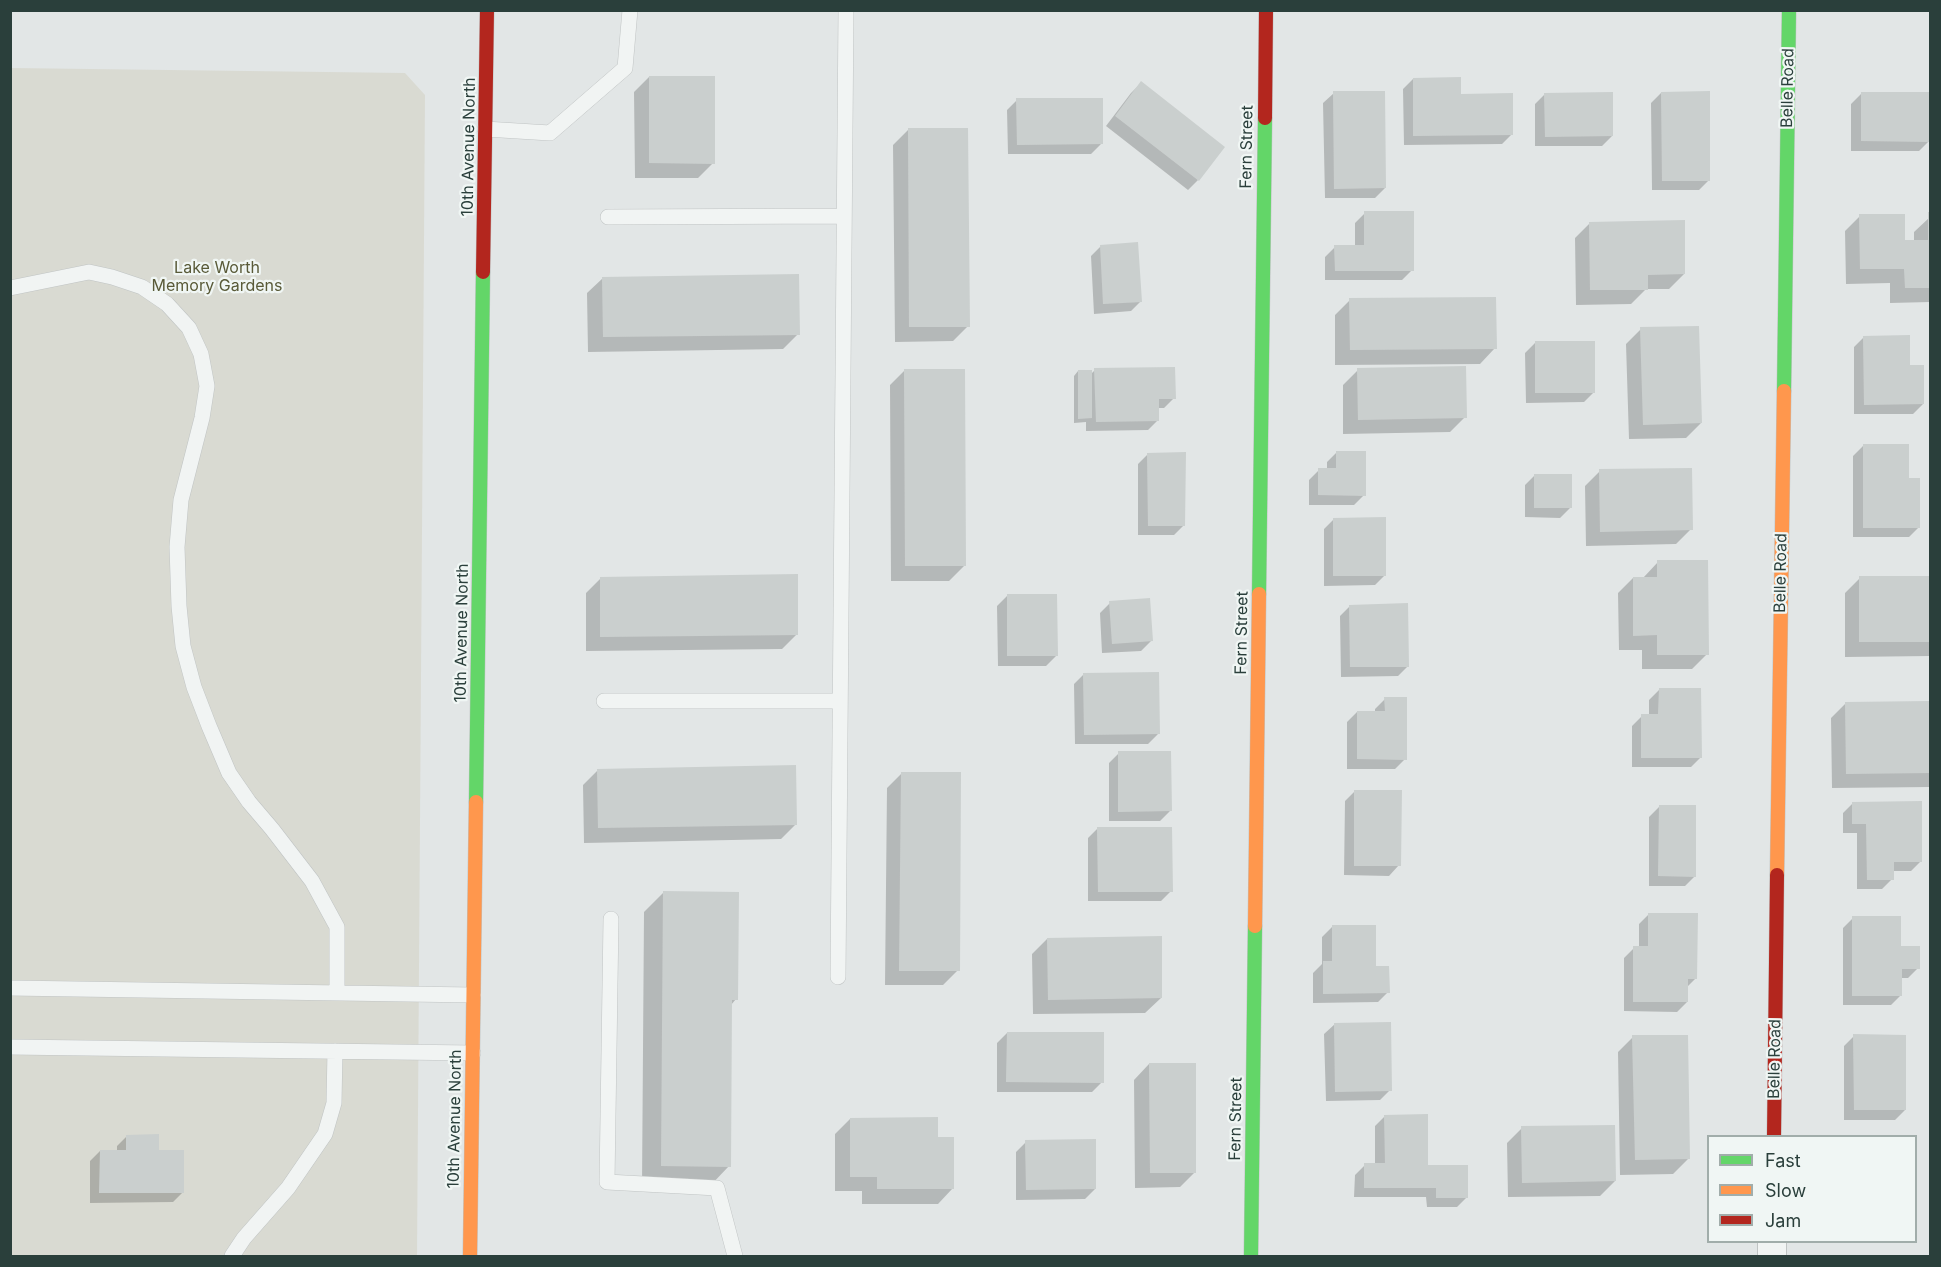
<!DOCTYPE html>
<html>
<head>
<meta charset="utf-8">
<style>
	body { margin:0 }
	#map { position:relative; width:1941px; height:1267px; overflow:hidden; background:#e2e6e6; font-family:Inter,sans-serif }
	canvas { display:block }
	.frame { position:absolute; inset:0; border:12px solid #2a3f3b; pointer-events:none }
	.legend { position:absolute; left:1707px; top:1135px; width:210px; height:108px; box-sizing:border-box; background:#f0f6f4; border:2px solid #a1adaa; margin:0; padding:8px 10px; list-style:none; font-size:18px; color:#2a3f3b }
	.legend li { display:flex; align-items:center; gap:12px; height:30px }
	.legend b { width:30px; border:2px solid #a1adaa }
</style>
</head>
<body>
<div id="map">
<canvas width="1941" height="1267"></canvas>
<div class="frame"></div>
<ul class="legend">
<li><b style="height:8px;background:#63d668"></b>Fast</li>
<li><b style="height:8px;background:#ff974d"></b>Slow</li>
<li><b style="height:8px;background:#b3261e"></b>Jam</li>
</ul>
</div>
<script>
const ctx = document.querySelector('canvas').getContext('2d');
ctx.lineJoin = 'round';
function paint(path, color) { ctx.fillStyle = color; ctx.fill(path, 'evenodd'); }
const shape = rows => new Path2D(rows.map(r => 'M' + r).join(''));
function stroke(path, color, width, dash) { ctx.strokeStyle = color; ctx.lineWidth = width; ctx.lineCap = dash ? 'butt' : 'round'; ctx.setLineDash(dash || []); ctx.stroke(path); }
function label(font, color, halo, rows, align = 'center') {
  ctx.font = font + ' Inter,sans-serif'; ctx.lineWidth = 4.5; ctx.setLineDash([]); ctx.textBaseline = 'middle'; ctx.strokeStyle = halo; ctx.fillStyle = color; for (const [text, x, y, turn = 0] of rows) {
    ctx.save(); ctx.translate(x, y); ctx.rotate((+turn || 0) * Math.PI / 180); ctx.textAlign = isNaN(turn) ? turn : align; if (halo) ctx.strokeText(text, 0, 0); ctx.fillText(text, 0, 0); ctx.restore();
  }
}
paint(shape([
	[11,68,405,73,425,95,417,1256,11,1256]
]), '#d9dad2');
paint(shape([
	[649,77,713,163,698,178,635,178,634,92],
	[1413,79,1460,95,1512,134,1502,144,1404,145,1403,89],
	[1141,83,1198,180,1188,190,1106,126,1131,93],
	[1334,93,1385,188,1375,198,1325,198,1323,103],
	[1661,93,1709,180,1699,190,1652,190,1651,103],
	[1545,94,1612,136,1602,146,1535,146,1535,104],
	[1861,94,1929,141,1919,151,1851,151,1851,104],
	[1017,100,1101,144,1091,154,1008,154,1007,110],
	[908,130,968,326,953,341,895,342,893,145],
	[1365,213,1412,270,1402,280,1325,280,1325,257,1335,247,1355,247,1355,223],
	[1860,216,1904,241,1914,241,1914,232,1930,217,1930,302,1890,303,1890,283,1846,284,1845,231],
	[1590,223,1684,274,1669,289,1646,289,1631,304,1576,305,1575,238],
	[1101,246,1141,301,1131,311,1094,314,1091,256],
	[603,278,798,334,783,349,588,352,587,293],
	[1350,300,1495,348,1480,364,1335,365,1335,315],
	[1641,329,1701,423,1686,438,1629,439,1626,344],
	[1864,337,1909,366,1923,404,1913,414,1854,414,1854,347],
	[1535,343,1594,392,1584,402,1526,403,1525,353],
	[905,370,964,566,949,581,891,581,890,385],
	[1095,370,1174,398,1164,408,1158,408,1158,420,1148,430,1086,431,1086,422,1074,423,1074,376,1078,371,1091,374],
	[1358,370,1465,417,1450,432,1343,434,1343,385],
	[1863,446,1908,479,1919,527,1909,537,1853,537,1853,456],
	[1337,452,1364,495,1354,505,1309,505,1309,480,1319,470,1327,470,1327,462],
	[1148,454,1184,525,1174,535,1138,535,1138,464],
	[1600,471,1691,529,1676,544,1586,546,1585,486],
	[1535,475,1570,508,1560,518,1525,517,1525,485],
	[1334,519,1385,575,1375,585,1324,586,1324,529],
	[1658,562,1707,654,1692,669,1642,669,1642,650,1619,650,1618,593,1633,578,1643,578],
	[1930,577,1930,656,1845,657,1845,593,1860,578],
	[601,578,797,634,782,649,586,651,586,593],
	[1007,596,1056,656,1046,666,998,666,997,606],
	[1110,603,1151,641,1141,651,1102,653,1100,613],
	[1350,606,1408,666,1398,676,1341,677,1340,616],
	[1084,674,1158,734,1148,744,1075,744,1074,684],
	[1659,690,1701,757,1691,767,1632,767,1632,726,1642,716,1649,716,1649,700],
	[1385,699,1405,759,1395,769,1347,769,1347,722,1357,712,1375,712,1375,709],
	[1846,703,1930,703,1930,787,1832,788,1831,718],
	[1119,753,1170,811,1160,821,1109,821,1109,763],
	[598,770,796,824,781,839,584,843,583,785],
	[902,773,958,970,943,985,885,985,887,788],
	[1355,791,1399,865,1389,876,1344,875,1345,801],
	[1853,803,1921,861,1911,871,1892,871,1892,879,1882,889,1857,889,1857,833,1843,833,1843,813],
	[1659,807,1695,876,1685,886,1649,886,1649,817],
	[1098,828,1171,891,1161,901,1088,901,1088,838],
	[664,892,736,999,731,1005,729,1166,710,1186,642,1185,644,912],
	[1649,914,1696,978,1686,988,1687,1002,1677,1012,1624,1011,1624,958,1634,948,1639,948,1639,924],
	[1853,918,1900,947,1918,968,1908,978,1900,978,1901,995,1891,1005,1843,1005,1843,928],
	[1332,927,1375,968,1388,992,1378,1002,1313,1003,1313,973,1322,964,1322,937],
	[1047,939,1161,998,1145,1013,1033,1014,1032,954],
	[1335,1024,1390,1090,1380,1100,1326,1101,1324,1034],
	[1007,1033,1102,1082,1092,1092,997,1092,997,1043],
	[1854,1036,1905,1110,1895,1120,1844,1120,1844,1046],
	[1633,1037,1688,1159,1673,1174,1620,1175,1618,1052],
	[1149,1064,1195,1172,1180,1187,1135,1188,1134,1080],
	[1385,1116,1427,1166,1467,1197,1457,1207,1427,1207,1426,1197,1354,1197,1355,1175,1365,1165,1375,1165,1375,1126],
	[850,1119,937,1139,953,1188,938,1204,862,1204,862,1191,835,1191,835,1134],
	[1522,1128,1615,1181,1600,1196,1508,1197,1507,1143],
	[127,1136,157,1152,183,1192,173,1202,90,1203,90,1161,100,1151,117,1151,117,1146],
	[1026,1142,1095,1189,1085,1199,1016,1200,1016,1152]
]), '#0003');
paint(shape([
	[649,76,715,76,715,164,649,163],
	[1461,77,1461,94,1513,93,1513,135,1413,136,1413,78],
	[1141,81,1225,147,1199,181,1115,116],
	[1333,91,1385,91,1386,188,1334,189],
	[1710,91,1710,181,1662,181,1661,92],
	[1613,92,1613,136,1545,137,1544,93],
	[1861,92,1930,92,1930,142,1861,141],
	[1016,98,1103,98,1103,144,1017,145],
	[908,128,968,128,970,327,909,327],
	[1364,211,1414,211,1414,271,1335,271,1334,245,1364,245],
	[1928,212,1930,212,1930,288,1905,288,1904,269,1860,269,1859,214,1905,214,1905,240,1928,240],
	[1685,220,1685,274,1648,275,1648,290,1590,290,1589,222],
	[1138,242,1142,302,1103,304,1100,245],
	[799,274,800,335,603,337,602,277],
	[1496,297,1497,349,1350,350,1349,298],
	[1699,326,1702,423,1643,425,1640,327],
	[1910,335,1910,365,1924,365,1924,404,1864,405,1863,336],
	[1535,341,1595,341,1595,393,1535,393],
	[1466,366,1467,418,1358,420,1357,368],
	[1175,367,1176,399,1159,399,1159,421,1096,422,1094,368],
	[904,369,965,369,966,566,905,566],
	[1078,370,1092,370,1092,418,1078,419],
	[1863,444,1909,444,1909,478,1920,478,1920,528,1863,528],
	[1336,451,1366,451,1366,496,1318,495,1318,468,1336,468],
	[1186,452,1185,526,1148,526,1147,453],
	[1692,468,1693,530,1600,532,1599,469],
	[1534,474,1572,474,1572,508,1534,508],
	[1386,517,1386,576,1333,576,1333,518],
	[1657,560,1708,560,1709,655,1657,655,1657,635,1633,636,1633,577,1657,577],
	[798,574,798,635,600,637,600,577],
	[1859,576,1930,576,1930,642,1859,642],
	[1007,594,1057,594,1058,656,1007,656],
	[1150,598,1153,641,1112,644,1109,601],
	[1408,603,1409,667,1350,667,1349,605],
	[1159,672,1160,734,1084,735,1083,673],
	[1659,688,1701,688,1702,758,1641,758,1641,714,1658,714],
	[1384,697,1407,697,1407,760,1357,759,1357,711,1385,711],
	[1930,701,1930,773,1846,774,1845,702],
	[1118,751,1171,751,1172,811,1118,812],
	[796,765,797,825,598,828,597,769],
	[901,772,961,772,960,971,899,971],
	[1354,790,1402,790,1401,866,1354,866],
	[1922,801,1922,862,1894,862,1894,880,1867,880,1866,824,1852,824,1852,802],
	[1659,805,1696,805,1696,877,1658,876],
	[1097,827,1172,827,1173,892,1098,892],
	[663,891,739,892,738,1000,732,1000,731,1167,661,1166],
	[1648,913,1698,913,1697,979,1688,979,1688,1002,1633,1002,1633,946,1648,946],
	[1852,916,1901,916,1901,946,1920,946,1920,969,1902,969,1902,996,1852,996],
	[1332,925,1376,925,1376,966,1389,966,1390,993,1323,994,1323,961,1332,961],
	[1162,936,1162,998,1048,1000,1047,938],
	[1391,1022,1392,1091,1335,1092,1334,1023],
	[1007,1032,1104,1032,1104,1083,1006,1082],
	[1853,1034,1906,1035,1906,1110,1854,1110],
	[1632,1035,1688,1035,1690,1159,1635,1160],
	[1149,1063,1196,1063,1196,1173,1150,1173],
	[1428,1114,1428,1165,1468,1165,1468,1198,1436,1198,1436,1188,1364,1188,1364,1163,1385,1163,1384,1115],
	[938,1117,938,1137,954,1137,954,1189,877,1189,877,1177,850,1177,850,1118],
	[1615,1125,1616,1181,1522,1183,1521,1126],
	[159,1134,159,1150,184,1150,184,1193,99,1193,100,1150,126,1150,126,1135],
	[1096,1139,1096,1189,1026,1190,1025,1140]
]), '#cacfce');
const lane = shape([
	[485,129,550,133,625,68,630,10],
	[608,217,844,216],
	[10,288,89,272,112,277,142,287,167,304,189,328,201,354,207,386,202,418,181,500,177,547,179,606,183,646,194,687,209,726,229,773,249,802,272,829,312,881,337,927,337,993],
	[604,701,840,701],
	[611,919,607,1182,717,1188,735,1256],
	[838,977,846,10],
	[10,988,473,995],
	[10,1047,473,1053],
	[232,1256,244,1238,288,1188,325,1134,334,1103,335,1051]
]);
const street = shape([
	[1772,1256,1772,1242]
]);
const fast = shape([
	[1784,391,1789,10],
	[1259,594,1265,118],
	[476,802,483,272],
	[1251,1256,1255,926]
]);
const slow = shape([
	[1777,875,1784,391],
	[1255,926,1259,594],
	[470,1256,476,802]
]);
const jam = shape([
	[1265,118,1266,10],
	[483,272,487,10],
	[1774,1136,1777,875]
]);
stroke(lane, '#c0c4c4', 16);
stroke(street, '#c0c4c4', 30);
stroke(fast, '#c0c4c4', 15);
stroke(slow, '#c0c4c4', 15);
stroke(jam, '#c0c4c4', 15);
stroke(lane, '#f1f4f3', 15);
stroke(street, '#f1f4f3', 28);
stroke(fast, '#63d668', 14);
stroke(slow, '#ff974d', 14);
stroke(jam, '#b3261e', 14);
label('16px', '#2a3f3b', '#f0f6f4', [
	["Belle Road",1788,88,-89],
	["10th Avenue North",469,147,-89],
	["Fern Street",1247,147,-89],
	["Belle Road",1781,573,-89],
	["10th Avenue North",462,633,-89],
	["Fern Street",1242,633,-89],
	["Belle Road",1775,1059,-89],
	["10th Avenue North",455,1119,-89],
	["Fern Street",1236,1119,-89]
]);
label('16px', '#595a38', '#f0f6f4', [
	["Lake Worth",217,268],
	["Memory Gardens",217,286]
]);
</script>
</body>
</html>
